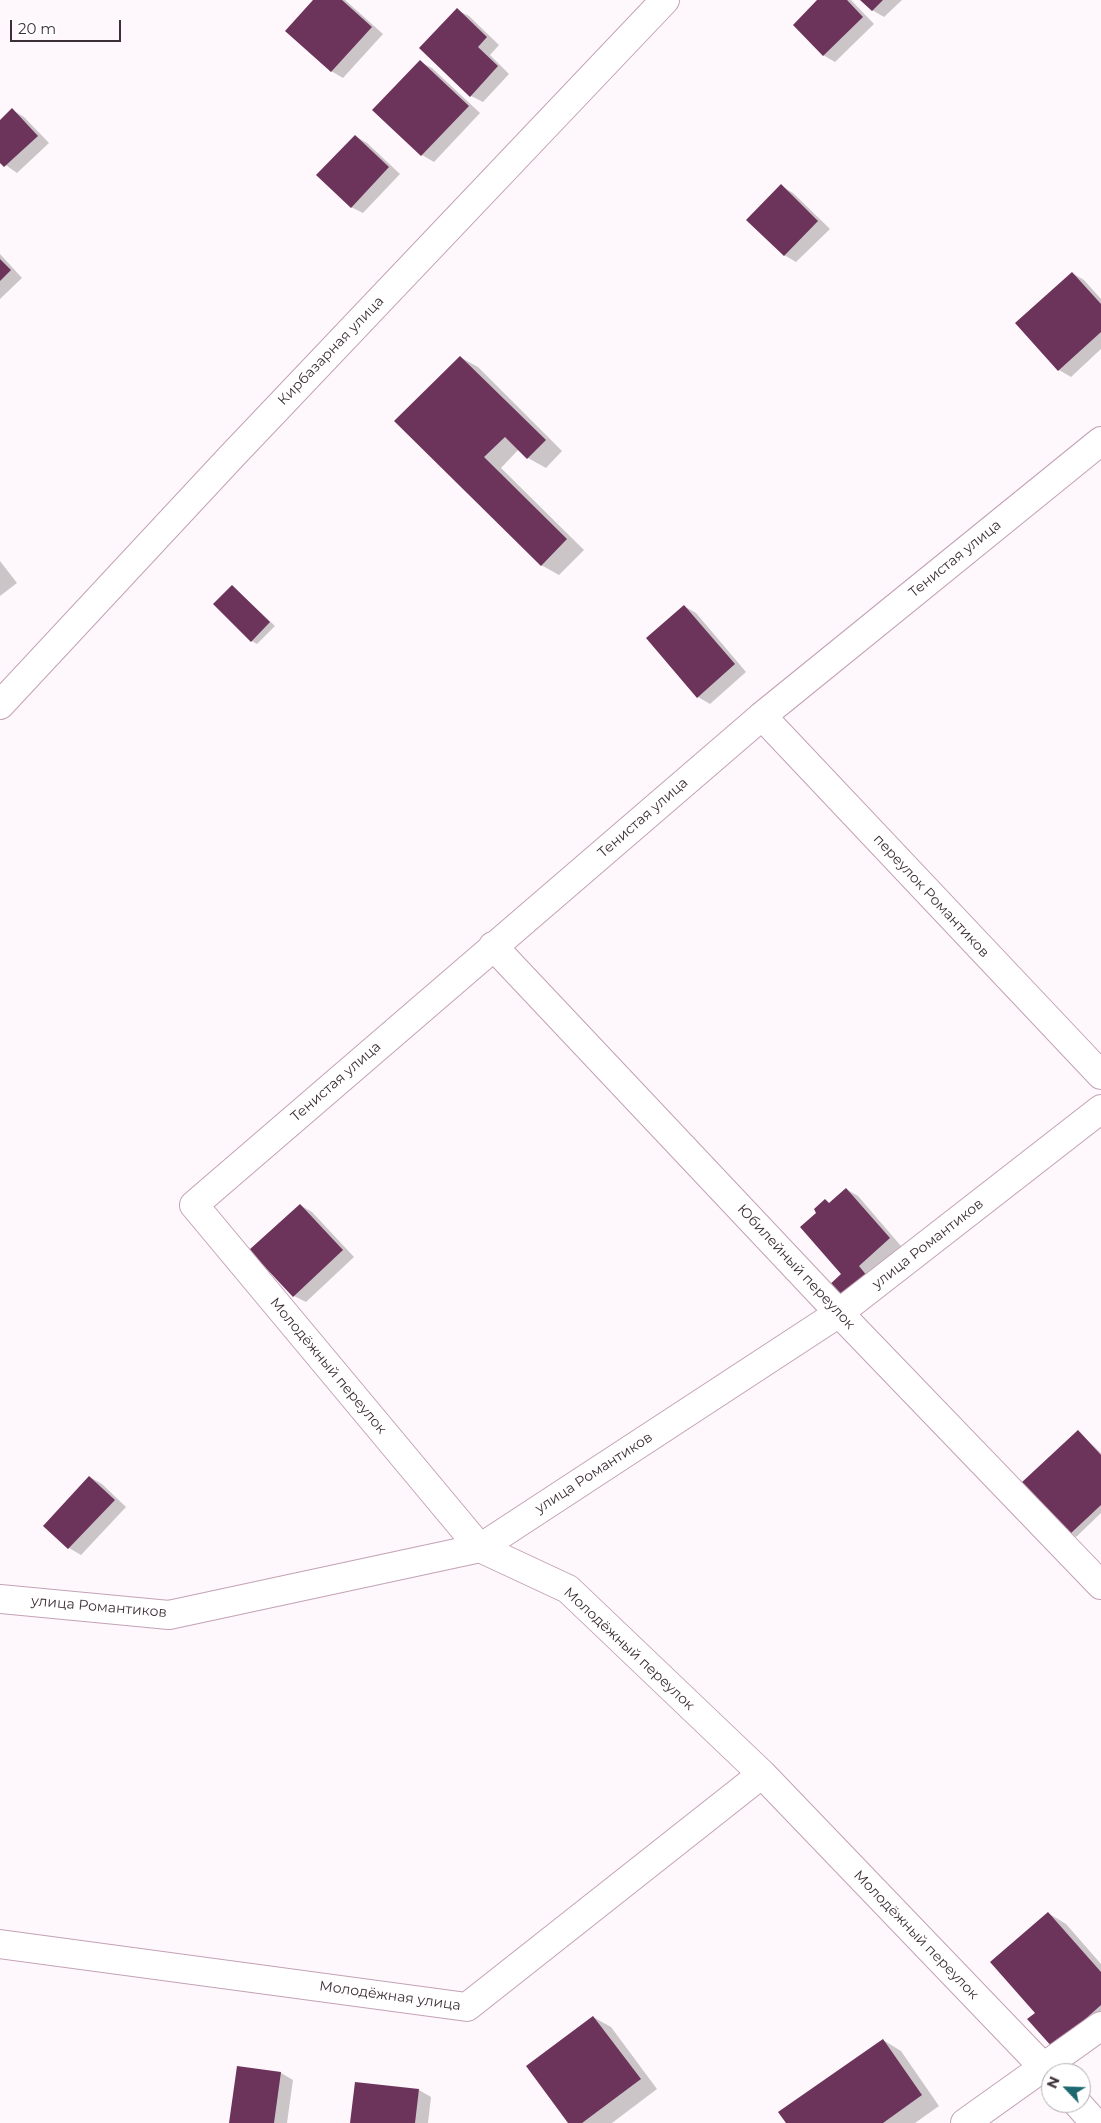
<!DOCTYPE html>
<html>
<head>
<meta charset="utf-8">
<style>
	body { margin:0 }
	#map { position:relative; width:1101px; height:2123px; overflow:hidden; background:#fef7fb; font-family:Montserrat,sans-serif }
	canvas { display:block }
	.north { position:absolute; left:1041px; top:2063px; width:50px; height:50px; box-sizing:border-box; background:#fff; border:1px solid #b1acaf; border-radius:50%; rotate:294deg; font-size:14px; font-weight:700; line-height:20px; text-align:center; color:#3c2f37 }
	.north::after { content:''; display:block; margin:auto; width:18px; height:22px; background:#1c6870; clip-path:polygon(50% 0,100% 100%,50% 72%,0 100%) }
	.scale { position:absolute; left:10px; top:20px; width:111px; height:22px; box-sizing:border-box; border:2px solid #3c2f37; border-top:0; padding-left:6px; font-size:15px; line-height:18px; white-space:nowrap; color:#3c2f37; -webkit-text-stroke:4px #fff; paint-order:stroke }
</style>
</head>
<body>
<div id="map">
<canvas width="1101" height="2123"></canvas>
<div class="north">N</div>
<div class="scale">20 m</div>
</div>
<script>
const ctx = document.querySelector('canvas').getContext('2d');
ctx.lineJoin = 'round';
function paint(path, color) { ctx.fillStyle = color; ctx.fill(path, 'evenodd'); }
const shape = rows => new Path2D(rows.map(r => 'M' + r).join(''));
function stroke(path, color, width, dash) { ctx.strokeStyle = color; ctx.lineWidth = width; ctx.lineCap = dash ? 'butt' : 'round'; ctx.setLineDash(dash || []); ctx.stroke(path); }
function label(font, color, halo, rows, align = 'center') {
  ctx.font = font + ' Montserrat,sans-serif'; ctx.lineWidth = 5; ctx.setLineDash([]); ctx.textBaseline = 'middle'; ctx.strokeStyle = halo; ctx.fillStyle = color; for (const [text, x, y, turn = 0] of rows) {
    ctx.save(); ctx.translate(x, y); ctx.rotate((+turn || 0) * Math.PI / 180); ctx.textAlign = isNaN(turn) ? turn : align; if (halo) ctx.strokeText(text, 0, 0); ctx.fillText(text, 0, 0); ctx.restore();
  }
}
paint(shape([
	[315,0,345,0,383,34,343,78,331,71],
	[819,0,851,0,874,24,835,62,823,55],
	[862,0,902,0,884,17,872,10],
	[457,10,469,16,499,45,490,55,509,74,483,102,471,96],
	[420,62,432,68,480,113,434,162,422,155],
	[12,110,24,117,49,143,17,173,0,161,0,121],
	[355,136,367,143,400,174,363,213,351,207],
	[781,186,793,193,830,229,796,262,784,255],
	[0,254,22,278,0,299],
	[1072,273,1084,280,1101,299,1101,349,1071,377,1059,370],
	[460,357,478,367,562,451,546,468,528,458,519,449,501,468,584,550,559,575,541,565,396,421],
	[0,561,17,583,0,596],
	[232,586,275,626,257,644,252,641],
	[684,606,696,613,746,672,710,704,698,697],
	[846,1189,858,1196,901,1246,870,1273,884,1289,843,1274],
	[300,1205,312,1212,354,1257,306,1302,294,1296],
	[1078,1431,1101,1453,1101,1513,1076,1537,1070,1533],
	[90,1477,102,1484,126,1507,81,1555,69,1548,44,1526],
	[1048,1913,1066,1924,1101,1964,1101,2031,1071,2057,1037,2013],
	[593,2017,611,2027,657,2089,612,2123,570,2123],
	[883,2040,901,2051,939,2106,915,2123,787,2123],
	[239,2067,281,2073,293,2080,287,2123,231,2123],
	[419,2090,431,2097,428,2123,351,2123]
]), '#0003');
paint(shape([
	[313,0,342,0,372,27,331,72,285,31],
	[817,0,847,0,863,17,823,56,793,25],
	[860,0,883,0,872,11],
	[457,8,487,37,478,47,498,66,470,97,419,48],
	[420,60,469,106,421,156,372,110],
	[12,108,38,136,4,167,0,163,0,120],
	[355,135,389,167,351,208,316,175],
	[781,184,818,221,784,256,746,220],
	[0,259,11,270,0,281],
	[1072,272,1101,304,1101,332,1058,371,1015,323],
	[460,356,546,440,527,459,505,437,484,457,567,539,541,566,394,421],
	[232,585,270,622,251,642,213,604],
	[684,605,735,664,697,698,646,638],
	[846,1188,890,1238,859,1266,872,1282,844,1307,826,1288,841,1274,800,1227,816,1213,814,1209,825,1199,829,1203],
	[300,1204,343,1250,293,1297,249,1250],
	[1078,1430,1101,1455,1101,1505,1070,1534,1021,1483],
	[89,1476,115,1500,68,1549,43,1526],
	[1048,1912,1101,1972,1101,2005,1053,2048,1027,2019,1035,2013,990,1962],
	[593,2016,641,2079,582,2123,568,2123,526,2066],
	[883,2039,922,2095,883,2123,786,2123,778,2112],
	[237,2066,281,2072,274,2123,229,2123],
	[355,2082,419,2089,415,2123,350,2123]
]), '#6d345b');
const minor = shape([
	[762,716,1101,1075],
	[493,946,839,1313,1101,1585],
	[0,1599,169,1615,480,1548,839,1313,1101,1109],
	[0,1944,467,2007,762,1774],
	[1051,2075,762,1774,568,1589,480,1548,194,1205,762,716,1101,441],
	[1077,2103,1095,2123],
	[965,2123,1101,2026]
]);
const tertiary = shape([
	[0,705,230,458,665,0]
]);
stroke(minor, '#c3a2b6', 30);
stroke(tertiary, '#c3a2b6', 30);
stroke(minor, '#fff', 28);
stroke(tertiary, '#fff', 28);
label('14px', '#3c2f37', '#fff', [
	["Кирбазарная улица",331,351,-46],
	["Тенистая улица",955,559,-39],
	["Тенистая улица",643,818,-41],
	["переулок Романтиков",931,896,47],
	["Тенистая улица",336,1082,-41],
	["улица Романтиков",928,1244,-38],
	["Юбилейный переулок",796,1267,47],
	["Молодёжный переулок",328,1366,50],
	["улица Романтиков",594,1473,-33],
	["улица Романтиков",99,1607,5],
	["Молодёжный переулок",629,1649,43],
	["Молодёжный переулок",916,1935,46],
	["Молодёжная улица",390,1996,8]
]);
</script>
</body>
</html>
